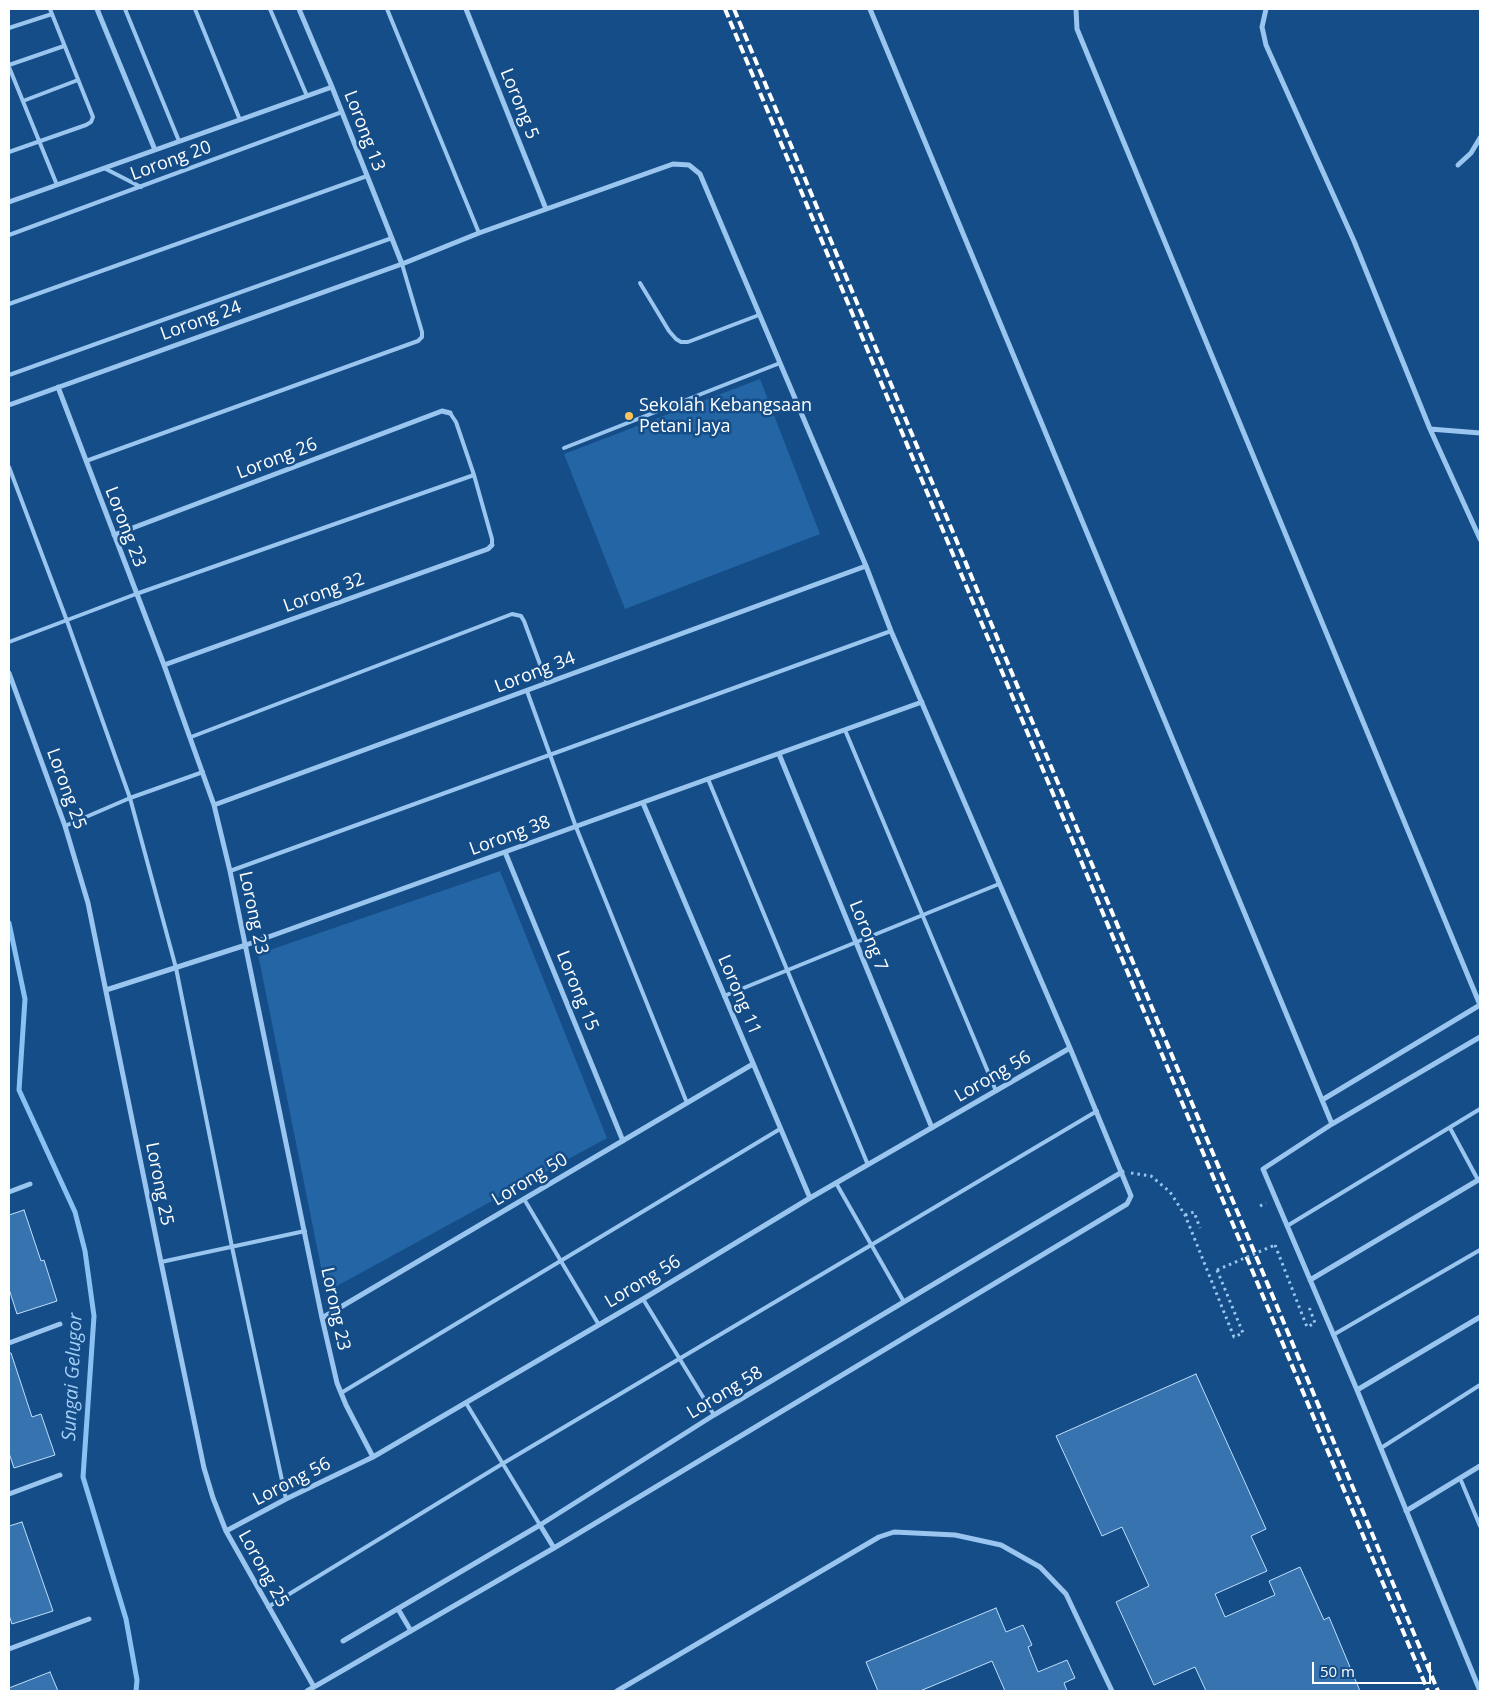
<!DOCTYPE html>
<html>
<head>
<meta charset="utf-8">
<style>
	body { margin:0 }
	#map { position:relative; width:1489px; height:1700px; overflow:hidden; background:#144d87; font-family:"Open Sans",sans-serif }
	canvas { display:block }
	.frame { position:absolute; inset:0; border:10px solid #fff; pointer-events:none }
	.scale { position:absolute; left:1312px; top:1662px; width:119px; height:22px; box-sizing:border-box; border:2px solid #fff; border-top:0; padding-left:6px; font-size:15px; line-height:18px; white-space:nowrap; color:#fff; -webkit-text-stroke:4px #144d87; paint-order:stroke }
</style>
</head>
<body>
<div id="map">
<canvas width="1489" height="1700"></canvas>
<div class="frame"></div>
<div class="scale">50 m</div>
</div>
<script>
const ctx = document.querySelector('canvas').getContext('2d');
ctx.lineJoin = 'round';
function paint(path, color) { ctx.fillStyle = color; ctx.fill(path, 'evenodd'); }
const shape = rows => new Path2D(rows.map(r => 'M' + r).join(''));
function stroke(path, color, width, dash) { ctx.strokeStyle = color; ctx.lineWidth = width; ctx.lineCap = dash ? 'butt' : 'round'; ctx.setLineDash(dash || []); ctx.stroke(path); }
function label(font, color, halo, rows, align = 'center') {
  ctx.font = font + ' "Open Sans",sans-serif'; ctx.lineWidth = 5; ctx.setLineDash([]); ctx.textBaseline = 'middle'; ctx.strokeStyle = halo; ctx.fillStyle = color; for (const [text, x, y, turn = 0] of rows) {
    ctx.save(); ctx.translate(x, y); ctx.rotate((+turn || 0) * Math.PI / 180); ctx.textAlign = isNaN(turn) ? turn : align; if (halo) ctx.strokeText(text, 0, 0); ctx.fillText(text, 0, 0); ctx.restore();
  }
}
paint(shape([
	[760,379,820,534,625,609,564,454],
	[500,871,607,1138,326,1292,258,954]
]), '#2365a5');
stroke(shape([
	[9,923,25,999,19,1090,75,1212,85,1251,94,1316,83,1477,126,1619,137,1680,136,1691]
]), '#8ac1f2', 5);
const building = shape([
	[24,1210,41,1261,44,1260,57,1301,17,1314,9,1289,9,1215,24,1210],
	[9,1353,11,1353,32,1417,41,1414,55,1455,14,1468,9,1453,9,1353],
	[1196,1374,1266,1529,1251,1536,1267,1571,1215,1594,1225,1617,1275,1595,1269,1581,1300,1567,1324,1620,1329,1617,1360,1691,1206,1691,1195,1667,1154,1685,1116,1602,1149,1586,1122,1527,1102,1536,1056,1436,1196,1374],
	[22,1522,53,1611,12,1624,9,1615,9,1526,22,1522],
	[996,1608,1006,1632,1023,1625,1032,1645,1028,1647,1038,1672,1067,1660,1075,1678,1064,1683,1067,1691,1005,1691,992,1661,920,1691,878,1691,866,1662,996,1608],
	[50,1672,58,1691,9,1691,9,1688,50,1672]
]);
paint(building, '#3774af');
stroke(building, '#bfdefb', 1);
stroke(shape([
	[1131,1173,1151,1176,1170,1192,1185,1215,1234,1337,1243,1333,1217,1270],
	[1260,1206,1266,1203],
	[1185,1215,1194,1212,1200,1228],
	[1275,1245,1307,1327,1315,1323,1309,1307]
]), '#99c5ef', 3, [2.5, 4]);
stroke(shape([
	[125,9,179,141],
	[195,9,240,120],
	[270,9,307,96],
	[387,9,479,233],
	[9,28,52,14],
	[9,65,64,46],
	[9,67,57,185],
	[23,101,78,80],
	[9,152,86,125,91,122,93,117,50,9],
	[104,168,141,187],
	[9,235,342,112],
	[640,283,669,331,676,339,681,342,688,342,759,315],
	[9,304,367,176],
	[9,375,392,238],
	[450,413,456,422,474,475,492,539,492,545],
	[564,448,780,363],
	[86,461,418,341,422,337,422,332,402,264],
	[9,467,67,621,130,798,176,968,232,1247,286,1499],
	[9,642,136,594,474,475],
	[527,691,576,827,687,1103],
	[845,730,996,1091],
	[191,737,512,614,521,616,524,621,547,683],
	[708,779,868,1165],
	[65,826,130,798,203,772],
	[230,871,891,631],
	[724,996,999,884],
	[1450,1128,1478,1180],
	[836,1183,904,1302],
	[524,1199,599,1325],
	[1287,1226,1480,1109],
	[161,1262,305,1231],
	[643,1299,714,1415],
	[1333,1335,1480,1250],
	[341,1393,780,1129],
	[466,1403,540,1525],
	[1381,1448,1480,1385],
	[1460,1478,1480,1526],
	[268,1607,502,1464,1097,1111]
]), '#99c5ef', 4);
stroke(shape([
	[97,9,155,150],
	[299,9,332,87,402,264],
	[466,9,546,209],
	[870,9,1332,1124],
	[1076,9,1077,29,1480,1005,1322,1100],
	[1266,9,1262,27,1266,45,1354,241,1430,429,1480,539],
	[1458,165,1471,153,1480,138],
	[9,202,332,87],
	[58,387,164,665,214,805,230,871,322,1318,337,1383,346,1405,373,1457],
	[9,405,402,264,479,233,673,164,689,165,700,174,866,566,891,631,1070,1048,1131,1196,1127,1204,554,1548,307,1691],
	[1430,429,1480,433],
	[114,535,442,411,450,413],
	[164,665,488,549,492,545],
	[9,673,65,826,88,903,161,1262,204,1468,213,1498,226,1531,314,1687],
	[779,754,932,1128],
	[643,803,810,1198],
	[214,805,866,566],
	[505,852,623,1141],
	[106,990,246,945,922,702],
	[1480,1037,1332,1124,1263,1169,1357,1390,1480,1691],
	[9,1192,30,1184],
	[1310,1280,1480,1179],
	[322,1318,753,1064],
	[9,1343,60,1324],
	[1357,1390,1480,1317],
	[9,1494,60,1475],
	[1406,1511,1480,1466],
	[540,1525,554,1548],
	[226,1531,286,1499,373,1457,643,1299,810,1198,1070,1048],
	[398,1609,411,1631],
	[343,1641,540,1525,714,1415,1122,1172],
	[9,1649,89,1619],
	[617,1691,879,1537,894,1532,955,1535,1001,1545,1040,1567,1066,1594,1112,1691]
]), '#99c5ef', 5);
stroke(shape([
	[725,9,1428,1691],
	[734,9,1438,1691]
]), '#fff', 4, [9, 4]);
stroke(shape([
	[1217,1270,1275,1245]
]), '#99c5ef', 3, [2.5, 4]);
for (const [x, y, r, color] of [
	[629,416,5,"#ffc457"]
]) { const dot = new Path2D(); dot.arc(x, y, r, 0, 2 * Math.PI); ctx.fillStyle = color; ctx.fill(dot); stroke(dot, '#144d87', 2); }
label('18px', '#fff', '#144d87', [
	["Lorong 5",519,104,68],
	["Lorong 13",364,131,69],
	["Lorong 20",171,161,-20],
	["Lorong 24",201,321,-20],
	["Lorong 26",277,459,-21],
	["Lorong 23",125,527,69],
	["Lorong 32",324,593,-20],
	["Lorong 34",535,673,-21],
	["Lorong 25",66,789,70],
	["Lorong 38",510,836,-20],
	["Lorong 23",253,913,78],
	["Lorong 7",868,936,68],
	["Lorong 15",577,991,68],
	["Lorong 11",739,995,67],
	["Lorong 56",993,1077,-30],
	["Lorong 50",530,1180,-31],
	["Lorong 25",159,1184,79],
	["Lorong 56",643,1282,-31],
	["Lorong 23",335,1309,78],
	["Lorong 58",725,1393,-31],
	["Lorong 56",292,1482,-27],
	["Lorong 25",263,1569,61]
]);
label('18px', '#fff', '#144d87', [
	["Sekolah Kebangsaan",639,406],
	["Petani Jaya",639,427]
], 'left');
label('italic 19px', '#a4cff7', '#144d87', [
	["Sungai Gelugor",73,1377,-87]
]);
</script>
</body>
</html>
